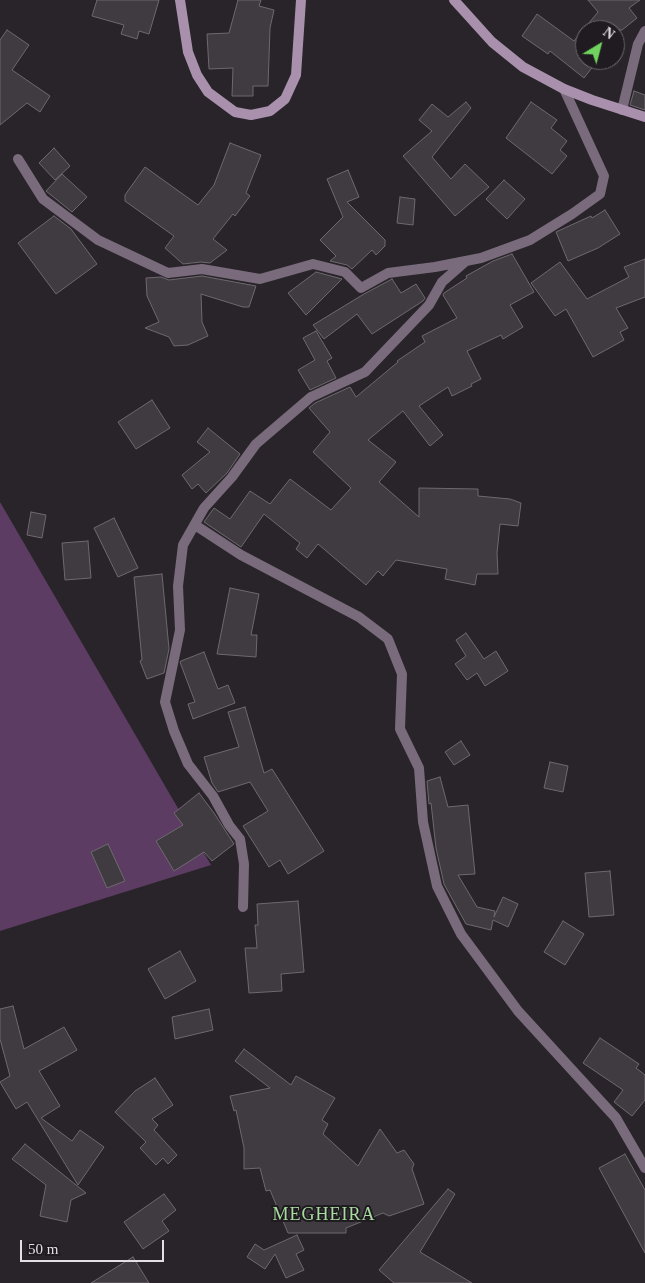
<!DOCTYPE html>
<html>
<head>
<meta charset="utf-8">
<style>
	body { margin:0 }
	#map { position:relative; width:645px; height:1283px; overflow:hidden; background:#282429; font-family:"Times New Roman",serif }
	canvas { display:block }
	.north { position:absolute; left:575px; top:20px; width:50px; height:50px; box-sizing:border-box; background:#1f1b20; border:1px solid #6d6a6e; border-radius:50%; rotate:37deg; font-size:14px; font-weight:700; line-height:20px; text-align:center; color:#e3e0e3 }
	.north::after { content:''; display:block; margin:auto; width:18px; height:22px; background:#70d35f; clip-path:polygon(50% 0,100% 100%,50% 72%,0 100%) }
	.scale { position:absolute; left:20px; top:1240px; width:144px; height:22px; box-sizing:border-box; border:2px solid #e3e0e3; border-top:0; padding-left:6px; font-size:15px; line-height:18px; white-space:nowrap; color:#e3e0e3; -webkit-text-stroke:4px #1f1b20; paint-order:stroke }
</style>
</head>
<body>
<div id="map">
<canvas width="645" height="1283"></canvas>
<div class="north">N</div>
<div class="scale">50 m</div>
</div>
<script>
const ctx = document.querySelector('canvas').getContext('2d');
ctx.lineJoin = 'round';
function paint(path, color) { ctx.fillStyle = color; ctx.fill(path, 'evenodd'); }
const shape = rows => new Path2D(rows.map(r => 'M' + r).join(''));
function stroke(path, color, width, dash) { ctx.strokeStyle = color; ctx.lineWidth = width; ctx.lineCap = dash ? 'butt' : 'round'; ctx.setLineDash(dash || []); ctx.stroke(path); }
function label(font, color, halo, rows, align = 'center') {
  ctx.font = font + ' "Times New Roman",serif'; ctx.lineWidth = 4; ctx.setLineDash([]); ctx.textBaseline = 'middle'; ctx.strokeStyle = halo; ctx.fillStyle = color; for (const [text, x, y, turn = 0] of rows) {
    ctx.save(); ctx.translate(x, y); ctx.rotate((+turn || 0) * Math.PI / 180); ctx.textAlign = isNaN(turn) ? turn : align; if (halo) ctx.strokeText(text, 0, 0); ctx.fillText(text, 0, 0); ctx.restore();
  }
}
paint(shape([
	[0,502,211,865,0,931]
]), '#5c3c62');
const building = shape([
	[97,0,159,0,149,34,139,31,137,39,121,34,124,25,92,16,97,0],
	[238,0,261,0,259,6,274,10,270,28,268,86,253,86,253,96,232,96,233,68,209,69,207,34,229,33,238,0],
	[588,0,640,0,629,8,637,18,622,30,585,30,585,60,598,60,584,78,550,51,548,54,522,36,537,14,574,41,598,12,588,0],
	[7,30,29,45,12,70,50,96,40,112,27,103,0,125,0,40,7,30],
	[634,91,645,95,645,110,630,105,634,91],
	[466,102,471,108,432,157,451,179,465,164,489,187,455,216,403,156,432,131,419,120,432,104,448,117,466,102],
	[531,102,557,120,551,128,567,141,560,150,567,156,552,174,506,138,531,102],
	[230,143,261,155,246,193,250,196,235,216,233,214,213,239,227,250,210,263,201,262,183,264,165,248,174,236,125,201,125,195,145,167,198,205,214,185,230,143],
	[54,148,70,166,55,180,39,163,54,148],
	[348,170,359,197,347,202,385,240,385,246,376,255,372,250,352,269,347,265,330,261,336,256,320,240,343,217,327,179,348,170],
	[62,174,87,197,72,212,46,191,62,174],
	[504,180,525,199,507,219,486,199,504,180],
	[400,197,415,199,413,225,397,223,400,197],
	[605,210,620,234,598,248,568,261,556,232,591,216,592,218,605,210],
	[54,216,71,229,97,264,56,294,18,243,54,216],
	[512,254,534,292,510,305,523,327,503,339,501,335,467,351,481,379,471,384,472,386,452,396,448,387,419,406,443,435,430,446,403,411,368,440,396,462,379,482,419,517,419,488,478,489,478,496,510,499,521,503,518,526,500,524,497,553,498,574,477,574,475,585,445,579,447,569,396,560,383,576,378,571,366,585,318,544,307,558,296,549,300,543,264,514,241,547,204,522,214,508,230,519,250,491,270,504,290,479,331,510,351,488,313,452,330,432,309,408,315,403,350,387,356,397,398,362,397,361,425,342,422,336,457,318,443,295,444,293,467,278,466,276,493,261,512,254],
	[645,259,645,297,616,308,628,328,620,332,624,340,593,357,566,309,555,316,531,283,560,262,587,299,629,277,624,267,645,259],
	[316,272,342,279,306,315,288,293,316,272],
	[202,276,256,286,249,307,243,307,201,294,202,322,208,336,188,345,174,346,169,337,145,328,159,322,147,296,146,278,161,277,169,280,202,276],
	[392,279,401,293,416,284,425,298,423,301,372,334,357,314,324,339,313,325,364,294,392,279],
	[316,331,332,358,327,361,336,378,310,390,298,370,315,360,303,338,316,331],
	[152,400,170,428,136,449,118,422,152,400],
	[208,428,240,454,227,473,206,493,198,484,192,489,182,475,210,452,197,442,208,428],
	[31,512,46,515,42,538,27,535,31,512],
	[114,518,138,568,118,577,94,528,114,518],
	[88,541,91,578,65,580,62,543,88,541],
	[162,574,169,649,164,673,147,679,140,661,142,660,134,577,162,574],
	[230,588,259,594,251,635,257,635,256,657,217,654,230,588],
	[466,633,484,659,496,651,508,671,485,686,477,673,467,680,455,664,466,656,456,640,466,633],
	[204,652,218,689,228,685,235,703,193,719,188,704,195,702,180,662,181,661,204,652],
	[245,707,264,773,272,769,324,851,288,874,280,860,269,867,243,826,268,811,250,782,218,792,212,783,204,757,239,747,228,712,245,707],
	[461,741,470,755,454,765,445,752,461,741],
	[550,762,568,766,563,792,544,788,550,762],
	[440,777,448,807,468,805,475,874,458,875,477,907,495,911,494,917,503,897,518,904,508,927,493,920,491,930,466,924,444,884,436,848,431,803,429,804,427,781,440,777],
	[199,793,214,813,234,844,212,861,204,852,174,871,156,841,183,825,174,813,199,793],
	[108,844,125,881,107,888,91,852,108,844],
	[610,871,614,915,589,917,585,873,610,871],
	[298,901,304,972,281,974,282,991,249,993,245,948,257,948,255,925,258,925,257,904,298,901],
	[563,921,584,934,565,965,544,952,563,921],
	[180,951,196,981,165,999,148,969,180,951],
	[13,1006,24,1049,64,1027,77,1050,39,1071,60,1106,41,1118,72,1141,80,1130,104,1147,78,1185,27,1102,16,1109,0,1082,10,1076,0,1039,0,1009,13,1006],
	[209,1009,213,1030,175,1039,172,1017,209,1009],
	[600,1038,639,1064,636,1068,645,1075,645,1100,632,1116,614,1102,623,1090,583,1063,600,1038],
	[244,1049,291,1085,296,1076,335,1098,322,1120,328,1124,323,1134,358,1166,380,1129,397,1153,404,1150,414,1164,412,1169,424,1204,389,1216,383,1213,346,1228,346,1233,288,1233,270,1190,266,1191,260,1168,244,1169,244,1148,236,1110,234,1111,230,1096,270,1088,235,1061,244,1049],
	[155,1078,173,1105,152,1119,158,1125,154,1130,177,1155,168,1164,163,1158,156,1165,140,1148,146,1142,115,1112,135,1091,155,1078],
	[25,1144,86,1193,71,1200,67,1222,40,1216,46,1185,12,1159,25,1144],
	[625,1154,645,1190,645,1253,599,1168,625,1154],
	[448,1189,455,1194,420,1252,472,1283,394,1283,379,1270,448,1189],
	[164,1194,176,1210,162,1221,169,1231,143,1249,124,1222,164,1194],
	[297,1235,304,1250,296,1254,304,1270,286,1278,275,1254,265,1269,247,1257,255,1244,264,1250,297,1235],
	[133,1257,149,1283,91,1283,133,1257]
]);
paint(building, '#403b41');
stroke(building, '#6e696f', 1);
stroke(shape([
	[622,110,638,44,645,31],
	[18,159,43,199,98,240,168,273,202,269,260,279,313,264,345,272,361,288,388,273,435,267,481,258,530,240,572,214,600,194,604,176,564,89],
	[195,525,241,555,359,617,388,639,402,674,400,729,419,768,423,822,437,886,461,934,518,1011,616,1118,645,1168],
	[243,907,244,864,240,839,229,825,213,796,188,764,174,731,165,702,180,630,178,586,183,545,204,508,232,477,256,444,311,397,365,372,429,305,442,282,466,261]
]), '#796a7c', 10);
stroke(shape([
	[180,0,188,52,197,75,208,92,235,112,251,115,270,111,285,99,296,75,301,0],
	[454,0,492,42,523,67,564,89,592,100,645,117]
]), '#a991ae', 10);
ctx.letterSpacing = '1px';
label('18px', '#a7dc9e', '#1f1b20', [
	["MEGHEIRA",324,1215]
]);
ctx.letterSpacing = '0px';
</script>
</body>
</html>
